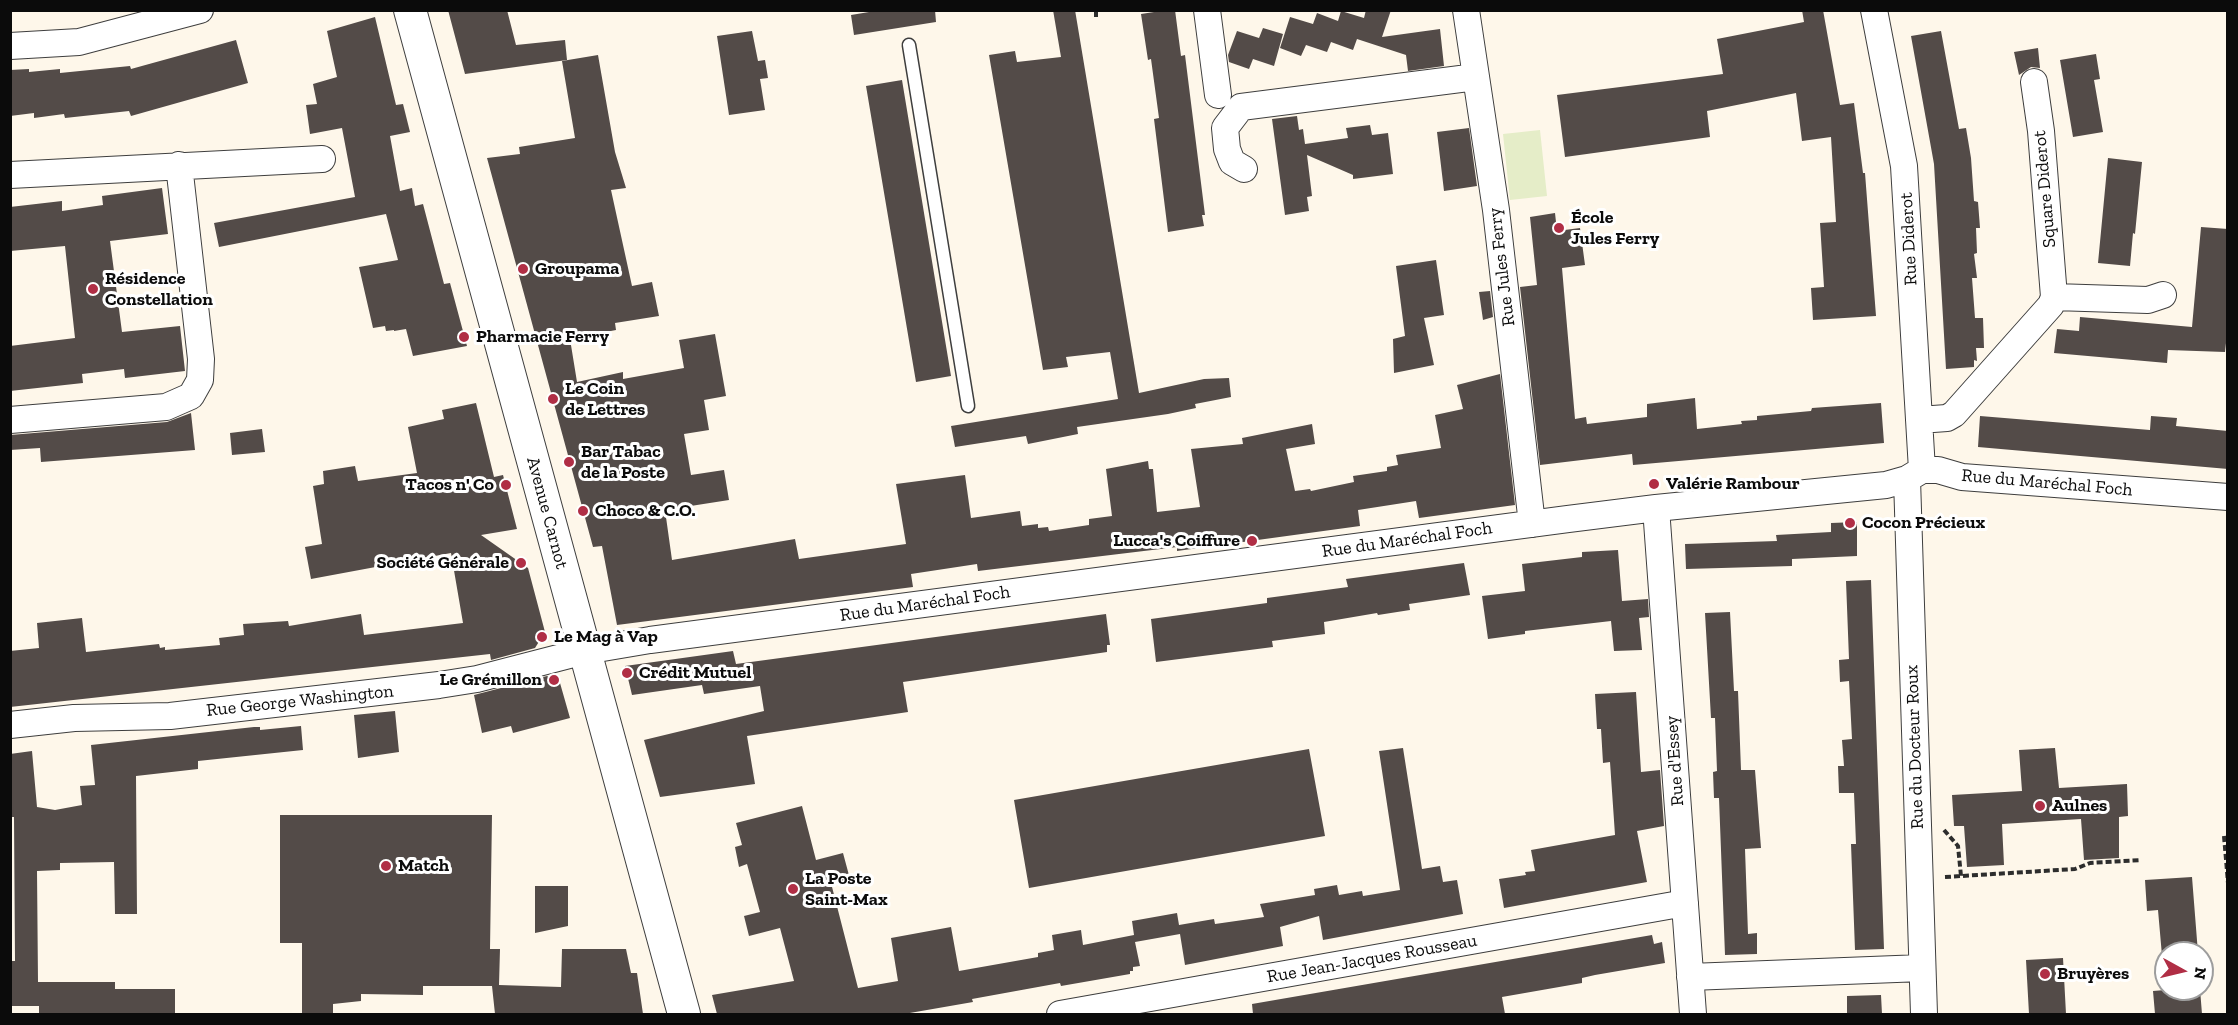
<!DOCTYPE html>
<html>
<head>
<meta charset="utf-8">
<style>
	body { margin:0 }
	#map { position:relative; width:2238px; height:1025px; overflow:hidden; background:#fef7ea; font-family:"Zilla Slab",serif }
	canvas { display:block }
	.frame { position:absolute; inset:0; border:12px solid #0b0b0b; pointer-events:none }
	.north { position:absolute; left:2154px; top:941px; width:60px; height:60px; box-sizing:border-box; background:#fff; border:2px solid #9d9d9d; border-radius:50%; rotate:98deg; font-size:16px; font-weight:700; line-height:24px; text-align:center; color:#0b0b0b }
	.north::after { content:''; display:block; margin:auto; width:21px; height:27px; background:#b02e45; clip-path:polygon(50% 0,100% 100%,50% 72%,0 100%) }
</style>
</head>
<body>
<div id="map">
<canvas width="2238" height="1025"></canvas>
<div class="frame"></div>
<div class="north">N</div>
</div>
<script>
const ctx = document.querySelector('canvas').getContext('2d');
ctx.lineJoin = 'round';
function paint(path, color) { ctx.fillStyle = color; ctx.fill(path, 'evenodd'); }
const shape = rows => new Path2D(rows.map(r => 'M' + r).join(''));
function stroke(path, color, width, dash) { ctx.strokeStyle = color; ctx.lineWidth = width; ctx.lineCap = dash ? 'butt' : 'round'; ctx.setLineDash(dash || []); ctx.stroke(path); }
function label(font, color, halo, rows, align = 'center') {
  ctx.font = font + ' "Zilla Slab",serif'; ctx.lineWidth = 6; ctx.setLineDash([]); ctx.textBaseline = 'middle'; ctx.strokeStyle = halo; ctx.fillStyle = color; for (const [text, x, y, turn = 0] of rows) {
    ctx.save(); ctx.translate(x, y); ctx.rotate((+turn || 0) * Math.PI / 180); ctx.textAlign = isNaN(turn) ? turn : align; if (halo) ctx.strokeText(text, 0, 0); ctx.fillText(text, 0, 0); ctx.restore();
  }
}
paint(shape([
	[1540,130,1547,196,1510,200,1503,134]
]), '#e5edc8');
paint(shape([
	[448,10,507,10,516,45,565,40,567,60,465,74],
	[881,10,935,10,936,22,854,35,851,15],
	[1053,10,1075,10,1139,393,1204,379,1229,378,1231,397,1195,404,1196,408,1168,414,1077,427,1078,434,1028,444,1026,436,955,447,951,426,1118,399,1110,352,1066,357,1068,367,1043,370,989,55,1015,51,1017,62,1061,57],
	[1167,10,1175,10,1181,56,1185,55,1205,215,1202,215,1204,226,1168,232,1154,119,1159,118,1151,59,1148,60,1141,14],
	[1366,10,1391,10,1382,37,1440,29,1444,66,1408,71,1406,55,1357,39,1353,50,1331,42,1327,52,1306,45,1301,56,1280,48,1290,17,1313,24,1317,13,1338,21,1341,11,1364,18],
	[1802,10,1823,10,1840,105,1854,103,1863,173,1865,173,1876,316,1813,320,1811,288,1824,287,1820,223,1836,222,1831,137,1802,141,1796,93,1707,111,1710,137,1565,157,1557,95,1723,74,1717,39,1804,22],
	[375,17,396,105,403,104,410,132,390,136,400,191,412,188,415,206,423,204,444,284,450,283,467,346,413,356,406,329,394,331,394,330,386,331,385,326,373,328,359,267,398,260,386,214,219,247,214,223,355,197,342,128,310,134,306,105,317,104,313,84,337,77,327,31],
	[1263,28,1283,34,1274,66,1253,59,1249,69,1229,62,1228,55,1237,31,1259,38],
	[752,31,758,61,765,60,768,78,760,79,765,110,729,115,717,36],
	[1941,31,1959,129,1966,128,1971,158,1974,201,1978,202,1980,228,1976,228,1977,253,1974,254,1977,278,1972,278,1975,318,1983,318,1984,348,1976,348,1977,361,1974,360,1974,367,1946,369,1934,164,1911,36],
	[236,40,248,83,131,116,129,111,65,118,64,114,34,118,34,113,10,116,10,70,29,69,29,72,60,69,60,73,130,66,131,69],
	[2038,48,2040,68,2031,67,2019,75,2014,52],
	[2096,54,2100,79,2094,80,2103,132,2073,137,2060,60],
	[598,55,615,152,626,188,611,190,632,286,652,282,659,316,615,323,616,330,570,339,577,382,623,372,623,379,684,368,679,340,715,334,726,396,704,400,709,430,684,434,691,475,724,470,729,500,665,510,672,560,795,539,799,559,906,544,896,484,965,475,971,518,1020,511,1022,526,1038,524,1038,528,1048,527,1049,531,1089,525,1089,519,1112,516,1106,469,1148,461,1149,469,1153,469,1157,512,1200,507,1191,449,1243,444,1242,438,1312,424,1315,444,1286,449,1295,491,1310,489,1311,491,1354,482,1353,476,1387,471,1387,467,1398,465,1396,455,1441,448,1435,415,1463,409,1457,385,1500,374,1515,505,1419,518,1416,501,1358,510,1360,526,1177,551,1177,547,978,571,977,564,911,574,913,587,617,625,602,546,593,547,487,158,520,154,519,147,575,138,562,61],
	[902,80,951,376,916,382,866,86],
	[1297,116,1299,130,1303,129,1305,144,1348,138,1346,128,1370,125,1372,135,1388,133,1393,174,1353,179,1353,175,1307,155,1312,196,1307,197,1309,211,1285,215,1272,119],
	[1469,128,1477,186,1444,191,1437,132],
	[2108,158,2142,162,2135,234,2133,233,2130,266,2098,263],
	[162,188,168,234,110,241,122,332,180,326,185,371,125,378,124,369,82,374,83,383,10,391,10,346,75,338,65,246,10,251,10,207,62,201,62,211,103,205,102,196],
	[1555,213,1557,231,1580,228,1585,265,1562,268,1575,419,1586,417,1587,424,1647,417,1647,404,1695,398,1697,429,1742,424,1741,421,1757,420,1757,416,1811,411,1812,408,1881,403,1884,443,1633,465,1632,454,1540,465,1520,287,1537,285,1530,217],
	[2201,227,2228,229,2228,325,2225,352,2168,350,2167,363,2054,353,2057,329,2079,331,2080,317,2192,327],
	[1436,260,1444,315,1424,318,1434,365,1394,373,1393,339,1405,336,1396,266],
	[1490,291,1493,317,1483,320,1479,292],
	[476,403,494,477,503,475,517,529,481,535,528,568,545,632,535,648,491,660,490,654,10,707,10,651,39,648,37,623,82,618,86,652,159,644,160,648,165,647,165,650,220,645,219,638,244,635,243,624,288,621,289,626,361,614,364,635,463,623,451,553,311,579,305,547,322,544,313,486,324,484,323,471,355,466,358,481,417,473,408,427,444,419,442,410],
	[191,413,195,450,41,462,40,448,10,450,10,435,167,422],
	[1980,416,2150,430,2151,416,2177,418,2176,426,2228,431,2228,469,1978,447],
	[262,429,265,452,232,455,230,433],
	[1857,522,1857,556,1792,559,1792,566,1686,569,1685,544,1777,541,1776,535,1831,532,1831,523],
	[1618,550,1622,601,1648,599,1649,617,1639,618,1642,650,1614,651,1611,621,1525,631,1525,634,1488,639,1482,596,1525,591,1522,564,1582,557,1582,552],
	[1464,563,1470,595,1409,604,1410,610,1378,615,1377,613,1324,622,1325,634,1272,641,1273,647,1156,662,1151,619,1267,603,1267,598,1348,587,1346,579],
	[1871,580,1884,949,1855,950,1851,844,1856,844,1854,793,1839,793,1838,766,1844,766,1842,740,1852,739,1849,681,1840,682,1839,660,1849,659,1846,581],
	[1730,612,1734,691,1738,691,1741,770,1755,770,1761,848,1745,849,1748,934,1757,933,1757,954,1725,955,1719,798,1714,798,1713,772,1717,771,1715,718,1711,718,1705,613],
	[1106,614,1110,645,1107,645,1107,652,903,682,908,712,747,736,755,784,660,797,644,740,764,711,760,686,704,694,702,685,632,695,625,666,733,651,736,664],
	[547,676,560,683,570,718,513,733,511,726,482,733,474,695],
	[1636,692,1641,772,1660,770,1664,826,1637,831,1647,882,1504,908,1499,879,1526,875,1525,872,1535,871,1531,850,1615,835,1610,762,1603,763,1601,729,1597,729,1595,694],
	[395,711,399,752,358,758,354,715],
	[301,726,303,750,198,761,198,769,136,776,137,914,115,914,114,862,60,863,60,870,37,871,38,982,115,982,115,989,175,989,175,1014,39,1014,39,1006,10,1006,10,961,15,961,14,817,10,817,10,754,32,751,37,807,55,810,82,805,80,786,95,785,91,745,254,727,260,727,260,730],
	[1403,748,1422,869,1440,866,1443,882,1457,880,1463,914,1323,940,1319,916,1280,927,1283,946,1185,965,1180,934,1135,942,1140,966,1133,967,1133,971,1130,971,1130,974,1061,986,1060,983,972,999,973,1002,904,1014,717,1014,712,995,794,981,780,928,749,936,744,916,760,912,747,864,739,867,735,847,742,845,736,823,802,806,816,860,843,853,850,879,831,883,858,988,898,981,891,938,951,927,959,971,1038,957,1038,953,1054,950,1052,935,1081,930,1083,945,1134,935,1132,921,1177,913,1179,925,1214,919,1215,924,1264,917,1260,904,1315,895,1314,889,1337,885,1339,895,1362,891,1363,896,1400,890,1379,751],
	[2055,748,2059,788,2127,784,2128,816,2119,817,2119,858,2084,860,2081,819,2002,824,2004,865,1967,867,1964,826,1954,826,1952,795,2022,791,2019,750],
	[1309,749,1325,836,1029,888,1014,800],
	[280,815,492,815,490,949,500,949,499,985,561,987,562,949,626,949,631,973,637,973,643,1014,495,1014,492,986,423,986,423,995,361,994,361,1001,333,1004,333,1014,302,1014,302,943,280,943],
	[2192,877,2198,953,2166,953,2166,989,2200,989,2202,1014,2155,1014,2153,991,2165,990,2163,967,2158,910,2147,911,2145,880],
	[535,886,568,886,568,926,535,933],
	[1652,935,1654,944,1662,942,1665,963,1595,975,1582,978,1582,983,1502,997,1505,1014,1253,1014,1252,1004],
	[2063,958,2066,1014,2029,1014,2026,960],
	[1881,995,1882,1014,1847,1014,1847,996]
]), '#534b48');
const service = shape([
	[909,45,968,406]
]);
const minor = shape([
	[1207,10,1218,95],
	[1466,10,1496,210,1532,524],
	[1874,10,1904,166,1922,470],
	[10,46,79,42,200,10],
	[1244,169,1232,162,1227,149,1225,128,1241,107,1476,77],
	[10,175,322,159],
	[2054,297,2148,300,2163,295],
	[10,420,166,407,191,396,200,380,201,359,179,165],
	[1919,420,1947,418,1954,414,2051,305,2054,297,2041,131,2034,82],
	[1907,479,1924,1014],
	[1656,508,1693,1014],
	[10,725,74,718,170,716,439,685,477,679,585,651,650,640,1568,519,1656,508,1886,485,1907,479,1922,470,1938,470,1962,477,2228,497],
	[1690,977,1922,968],
	[1060,1014,1685,903]
]);
const tertiary = shape([
	[410,10,684,1014]
]);
stroke(service, '#3e3e3e', 15);
stroke(minor, '#3e3e3e', 28);
stroke(tertiary, '#3e3e3e', 34);
stroke(shape([
	[1096,17,1096,10],
	[1944,830,1958,846,1961,876],
	[2224,836,2228,883],
	[1945,877,2075,869,2090,863,2141,860]
]), '#2d2d2d', 4, [6, 3]);
stroke(service, '#fff', 12);
stroke(minor, '#fff', 26);
stroke(tertiary, '#fff', 32);
for (const [x, y, r, color] of [
	[1559,228,6,"#b02e45"],
	[523,269,6,"#b02e45"],
	[93,289,6,"#b02e45"],
	[464,337,6,"#b02e45"],
	[553,399,6,"#b02e45"],
	[569,462,6,"#b02e45"],
	[1654,484,6,"#b02e45"],
	[506,485,6,"#b02e45"],
	[583,511,6,"#b02e45"],
	[1850,523,6,"#b02e45"],
	[1252,541,6,"#b02e45"],
	[521,563,6,"#b02e45"],
	[542,637,6,"#b02e45"],
	[627,673,6,"#b02e45"],
	[554,680,6,"#b02e45"],
	[2040,806,6,"#b02e45"],
	[386,866,6,"#b02e45"],
	[793,889,6,"#b02e45"],
	[2045,974,6,"#b02e45"]
]) { const dot = new Path2D(); dot.arc(x, y, r, 0, 2 * Math.PI); ctx.fillStyle = color; ctx.fill(dot); stroke(dot, '#fff', 2); }
label('18px', '#0b0b0b', '#fff', [
	["Square Diderot",2045,189,-95],
	["Rue Diderot",1909,239,-93],
	["Rue Jules Ferry",1502,267,-97],
	["Rue du Maréchal Foch",2047,483,5],
	["Avenue Carnot",547,513,75],
	["Rue du Maréchal Foch",1407,540,-8],
	["Rue du Maréchal Foch",925,604,-8],
	["Rue George Washington",300,701,-6],
	["Rue du Docteur Roux",1915,747,-92],
	["Rue d'Essey",1675,761,-94],
	["Rue Jean-Jacques Rousseau",1372,959,-10]
]);
label('bold 18px', '#0b0b0b', '#fff', [
	["École",1571,218],
	["Jules Ferry",1571,239],
	["Groupama",535,269],
	["Résidence",105,279],
	["Constellation",105,300],
	["Pharmacie Ferry",476,337],
	["Le Coin",565,389],
	["de Lettres",565,410],
	["Bar Tabac",581,452],
	["de la Poste",581,473],
	["Valérie Rambour",1666,484],
	["Tacos n' Co",494,485,"right"],
	["Choco & C.O.",595,511],
	["Cocon Précieux",1862,523],
	["Lucca's Coiffure",1240,541,"right"],
	["Société Générale",509,563,"right"],
	["Le Mag à Vap",554,637],
	["Crédit Mutuel",639,673],
	["Le Grémillon",542,680,"right"],
	["Aulnes",2052,806],
	["Match",398,866],
	["La Poste",805,879],
	["Saint-Max",805,900],
	["Bruyères",2057,974]
], 'left');
</script>
</body>
</html>
